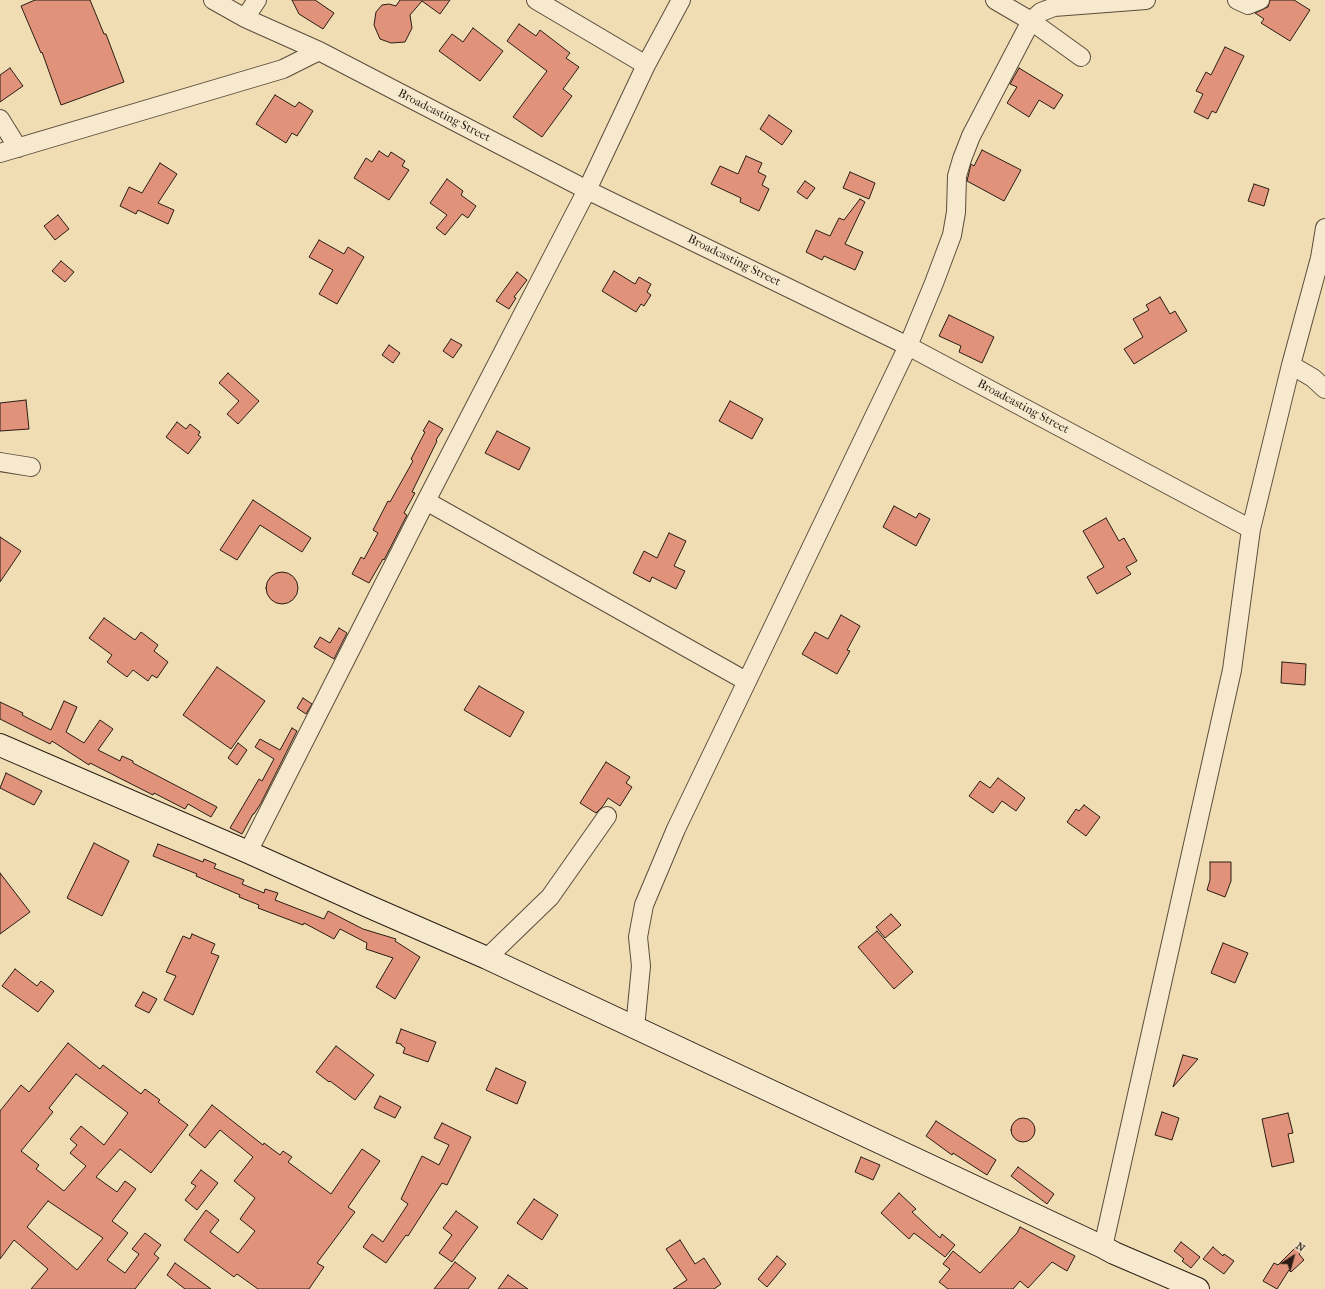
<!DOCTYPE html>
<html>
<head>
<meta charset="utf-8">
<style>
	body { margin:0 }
	#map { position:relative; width:1325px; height:1289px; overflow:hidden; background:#f1ddb3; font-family:"IM FELL French Canon",serif }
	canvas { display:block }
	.north { position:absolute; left:1273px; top:1237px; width:40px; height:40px; -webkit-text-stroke:3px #f6e9ce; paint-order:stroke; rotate:37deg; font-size:11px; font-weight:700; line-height:16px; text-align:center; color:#291d14 }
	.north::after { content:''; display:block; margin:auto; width:14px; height:18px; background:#291d14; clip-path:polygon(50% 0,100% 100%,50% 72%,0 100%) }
</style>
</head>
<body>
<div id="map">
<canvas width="1325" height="1289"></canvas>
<div class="north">N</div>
</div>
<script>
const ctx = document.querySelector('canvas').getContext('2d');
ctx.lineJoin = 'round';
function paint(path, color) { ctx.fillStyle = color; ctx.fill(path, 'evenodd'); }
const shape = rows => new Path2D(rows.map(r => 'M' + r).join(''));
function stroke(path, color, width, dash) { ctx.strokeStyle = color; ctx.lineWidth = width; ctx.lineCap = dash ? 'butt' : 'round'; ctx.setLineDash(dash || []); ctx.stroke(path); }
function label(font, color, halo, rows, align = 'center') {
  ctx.font = font + ' "IM FELL French Canon",serif'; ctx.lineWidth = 3.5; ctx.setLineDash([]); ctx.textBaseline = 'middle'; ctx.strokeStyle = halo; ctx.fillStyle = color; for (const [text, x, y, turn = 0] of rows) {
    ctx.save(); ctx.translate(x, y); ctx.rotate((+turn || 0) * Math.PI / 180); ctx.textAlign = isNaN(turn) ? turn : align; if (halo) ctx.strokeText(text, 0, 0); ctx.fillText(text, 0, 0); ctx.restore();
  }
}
const building = shape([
	[35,0,90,0,104,34,106,34,124,82,61,105,42,52,41,53,21,6,35,0],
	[292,0,315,0,334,13,323,29,299,14,292,0],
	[400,0,450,0,440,14,422,1,410,15,412,28,405,42,391,43,380,39,374,25,376,12,382,5,389,4,396,6,400,0],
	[1270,0,1294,0,1310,10,1290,41,1261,23,1264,19,1255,13,1268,7,1270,0],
	[519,24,536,36,540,30,570,53,566,58,579,67,563,89,572,96,542,137,513,117,547,71,507,41,519,24],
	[473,28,503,51,480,81,439,51,452,34,463,42,473,28],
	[1225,47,1244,56,1216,113,1212,111,1208,119,1194,112,1203,94,1196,91,1206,72,1211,75,1225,47],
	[10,68,23,86,0,102,0,75,10,68],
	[1019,68,1063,95,1054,109,1039,100,1029,117,1007,103,1017,87,1010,84,1019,68],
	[275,95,295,107,299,102,313,111,297,136,292,133,286,143,256,124,275,95],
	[769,115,792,131,782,145,760,129,769,115],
	[982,150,1021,170,1004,201,967,181,971,164,974,166,982,150],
	[379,151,388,157,391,152,405,161,402,166,409,170,389,200,354,178,366,158,372,162,379,151],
	[746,156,762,163,758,172,766,176,762,185,769,189,759,211,740,202,741,198,711,184,720,166,738,174,746,156],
	[160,163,177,174,158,203,174,210,168,224,138,210,136,214,120,206,129,187,142,193,160,163],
	[850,172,875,183,869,199,843,188,850,172],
	[447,179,463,191,461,195,476,206,468,218,462,214,445,235,436,228,447,215,430,203,447,179],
	[805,181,815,188,807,199,797,192,805,181],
	[1254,184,1269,189,1264,206,1248,201,1254,184],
	[860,199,865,202,845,244,863,252,855,270,824,256,822,260,806,252,816,230,830,236,839,218,844,220,860,199],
	[58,215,69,229,55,240,44,226,58,215],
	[319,240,344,254,348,247,364,257,337,304,319,294,333,270,309,257,319,240],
	[61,261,74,272,65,282,52,271,61,261],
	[614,271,635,284,639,277,651,284,647,292,651,295,644,306,641,304,636,312,602,291,614,271],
	[517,272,527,280,514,297,516,298,509,309,496,301,517,272],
	[1160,297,1170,314,1175,311,1187,331,1134,364,1124,349,1143,337,1133,319,1149,310,1146,305,1160,297],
	[949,315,994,337,982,363,959,352,961,346,939,336,949,315],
	[451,339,462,345,453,358,443,351,451,339],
	[389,345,400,353,393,363,382,355,389,345],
	[228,373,259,401,238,424,227,414,239,401,219,383,228,373],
	[26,400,29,429,0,431,0,403,26,400],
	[730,401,763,419,752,439,719,421,730,401],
	[429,421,443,429,436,440,437,441,412,492,415,493,404,513,407,515,384,560,383,559,369,583,352,574,361,557,364,559,378,533,373,530,388,501,390,502,413,461,411,459,425,432,423,431,429,421],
	[177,422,186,429,190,424,200,432,198,435,201,437,188,454,166,437,177,422],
	[497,431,530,448,519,470,485,453,497,431],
	[253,500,311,538,302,552,260,525,237,560,220,550,253,500],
	[894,506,916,518,919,513,930,519,916,546,883,527,894,506],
	[1106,518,1119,541,1124,538,1137,561,1126,567,1131,574,1097,594,1087,577,1104,567,1083,531,1106,518],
	[669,533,686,541,674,566,685,571,676,589,652,577,650,582,633,573,644,551,657,558,669,533],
	[0,537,21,551,0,582,0,537],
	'266 588a16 16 0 1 1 32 0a16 16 0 1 1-32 0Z',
	[841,615,860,626,847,650,850,651,837,674,802,654,815,632,828,639,841,615],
	[104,618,135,640,141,632,158,645,154,651,168,662,157,678,152,675,148,681,133,670,127,677,107,662,112,655,89,638,104,618],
	[339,628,347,633,334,659,314,647,320,637,330,643,339,628],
	[1282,662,1306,664,1305,685,1281,683,1282,662],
	[217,667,265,701,231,749,183,715,217,667],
	[479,686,524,712,510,737,464,710,479,686],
	[303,698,312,704,306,714,297,708,303,698],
	[64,701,77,707,66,732,84,743,100,720,113,729,98,750,120,761,122,756,133,761,133,763,217,807,211,817,188,804,185,809,154,793,153,795,90,763,89,765,52,741,50,744,0,719,0,702,23,713,22,715,51,730,64,701],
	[292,728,297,731,261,803,254,814,253,814,242,834,230,828,259,779,262,781,274,759,255,747,260,739,280,750,292,728],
	[238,743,247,750,237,765,228,758,238,743],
	[606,762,630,777,626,783,632,787,620,806,608,798,603,806,596,813,580,803,606,762],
	[6,773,42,791,34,805,0,788,6,773],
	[998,778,1025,798,1016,811,1002,801,993,813,969,796,980,781,990,788,998,778],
	[1084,805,1100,817,1086,836,1067,822,1076,809,1079,811,1084,805],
	[94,843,129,861,102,916,67,898,94,843],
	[158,844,203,862,204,859,216,864,214,868,244,880,242,884,264,893,265,889,278,893,275,900,324,919,328,911,363,929,396,939,395,941,420,957,395,999,376,987,393,958,366,949,367,943,340,929,334,939,304,923,303,925,258,908,259,905,239,897,240,895,196,876,197,874,153,856,158,844],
	[1210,862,1231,862,1231,881,1225,897,1207,890,1210,880,1210,862],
	[0,873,30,912,0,934,0,873],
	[891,914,901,925,885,938,876,927,891,914],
	[877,931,913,972,894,989,858,947,877,931],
	[192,934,215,944,211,953,219,956,193,1015,164,1000,176,976,166,972,183,936,190,939,192,934],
	[1223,943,1248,953,1235,983,1211,973,1223,943],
	[15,969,37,986,41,981,54,991,38,1012,2,986,15,969],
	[143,992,157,999,149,1013,135,1006,143,992],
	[401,1029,436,1042,428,1062,403,1053,405,1048,401,1045,401,1044,396,1043,401,1029],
	[68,1043,100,1069,103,1065,141,1094,145,1089,160,1100,158,1102,188,1125,151,1173,120,1149,96,1177,117,1192,125,1181,136,1189,112,1221,128,1233,107,1260,125,1273,139,1254,132,1249,145,1233,161,1245,154,1254,159,1258,135,1289,31,1289,48,1269,14,1240,0,1259,0,1111,21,1085,29,1092,68,1043],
	[76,1074,128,1113,104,1145,81,1126,70,1139,77,1145,70,1153,86,1166,64,1191,36,1169,39,1165,21,1151,53,1112,49,1108,76,1074],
	[48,1201,103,1238,77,1270,27,1227,48,1201],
	[336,1046,374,1075,355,1100,330,1081,329,1082,316,1072,336,1046],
	[1183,1055,1198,1059,1173,1087,1183,1055],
	[496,1068,526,1082,517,1104,486,1090,496,1068],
	[380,1096,401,1107,395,1118,374,1108,380,1096],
	[212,1105,263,1145,264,1143,280,1155,283,1151,292,1157,288,1162,331,1194,362,1149,380,1161,348,1207,355,1212,317,1263,324,1267,309,1289,258,1289,237,1274,234,1277,184,1240,206,1210,219,1220,210,1232,238,1253,255,1231,240,1219,255,1198,234,1181,253,1157,220,1130,205,1148,189,1135,212,1105],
	[1162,1112,1179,1118,1172,1140,1155,1135,1162,1112],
	[1288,1113,1293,1133,1288,1134,1294,1162,1272,1167,1262,1119,1288,1113],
	'1011 1130a12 12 0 1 1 24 0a12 12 0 1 1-24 0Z',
	[936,1121,996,1160,987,1175,953,1153,952,1155,926,1136,936,1121],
	[442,1123,471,1137,447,1185,442,1183,408,1236,406,1235,386,1263,363,1247,372,1234,383,1242,408,1204,401,1199,422,1156,439,1165,449,1145,434,1138,442,1123],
	[861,1157,880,1165,873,1180,855,1172,861,1157],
	[1018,1167,1054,1194,1047,1204,1011,1176,1018,1167],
	[201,1170,218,1183,197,1210,185,1200,196,1186,191,1183,201,1170],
	[899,1193,916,1209,912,1212,940,1238,942,1234,955,1245,945,1257,914,1233,909,1239,881,1213,899,1193],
	[534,1199,558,1215,542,1240,517,1223,534,1199],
	[456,1211,478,1227,452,1262,439,1253,452,1235,443,1228,456,1211],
	[1020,1227,1075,1256,1067,1271,1052,1262,1028,1288,1020,1281,1013,1289,948,1289,939,1282,950,1269,943,1264,953,1251,980,1273,1017,1233,1020,1227],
	[680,1240,695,1264,704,1258,721,1284,714,1289,673,1289,687,1280,666,1249,680,1240],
	[1181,1242,1200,1257,1191,1268,1182,1261,1184,1259,1174,1251,1181,1242],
	[1300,1243,1304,1246,1299,1254,1304,1260,1291,1272,1289,1270,1277,1289,1263,1281,1274,1263,1278,1265,1300,1243],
	[1213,1247,1223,1256,1224,1254,1234,1261,1224,1274,1203,1259,1213,1247],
	[777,1256,786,1264,767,1287,758,1279,777,1256],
	[455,1262,476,1278,468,1289,434,1289,455,1262],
	[175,1263,211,1289,185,1289,167,1275,175,1263],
	[508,1275,528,1289,498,1289,508,1275]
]);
paint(building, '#e1927b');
stroke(building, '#291d14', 1);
const street = shape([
	[213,0,245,18,319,51,587,190,908,346,1251,529],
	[536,0,646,65],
	[995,0,1031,21,1081,57],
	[1237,0,1248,5,1260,0],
	[245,18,257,0],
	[0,119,18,148],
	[0,153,283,69,319,51],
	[1291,365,1313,378,1325,389],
	[0,462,31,467],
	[426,501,746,681],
	[248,852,426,501,587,190,646,65,681,0],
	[487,958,550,897,607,816],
	[635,1028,641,966,638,937,644,905,676,829,908,346,934,283,952,235,956,212,957,176,962,159,971,136,1031,21,1041,12,1054,7,1146,0],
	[1103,1247,1232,670,1251,529,1291,365,1320,258,1325,228]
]);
const secondary = shape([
	[0,745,248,852,370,907,487,958,1103,1247,1114,1253,1198,1289]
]);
stroke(street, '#5b4d3c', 20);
stroke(secondary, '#291d14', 24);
stroke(street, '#f6e9ce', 18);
stroke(secondary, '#f6e9ce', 22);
label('12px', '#291d14', '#f6e9ce', [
	["Broadcasting Street",444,116,27],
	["Broadcasting Street",734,261,26],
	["Broadcasting Street",1023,407,28]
]);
</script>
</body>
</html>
